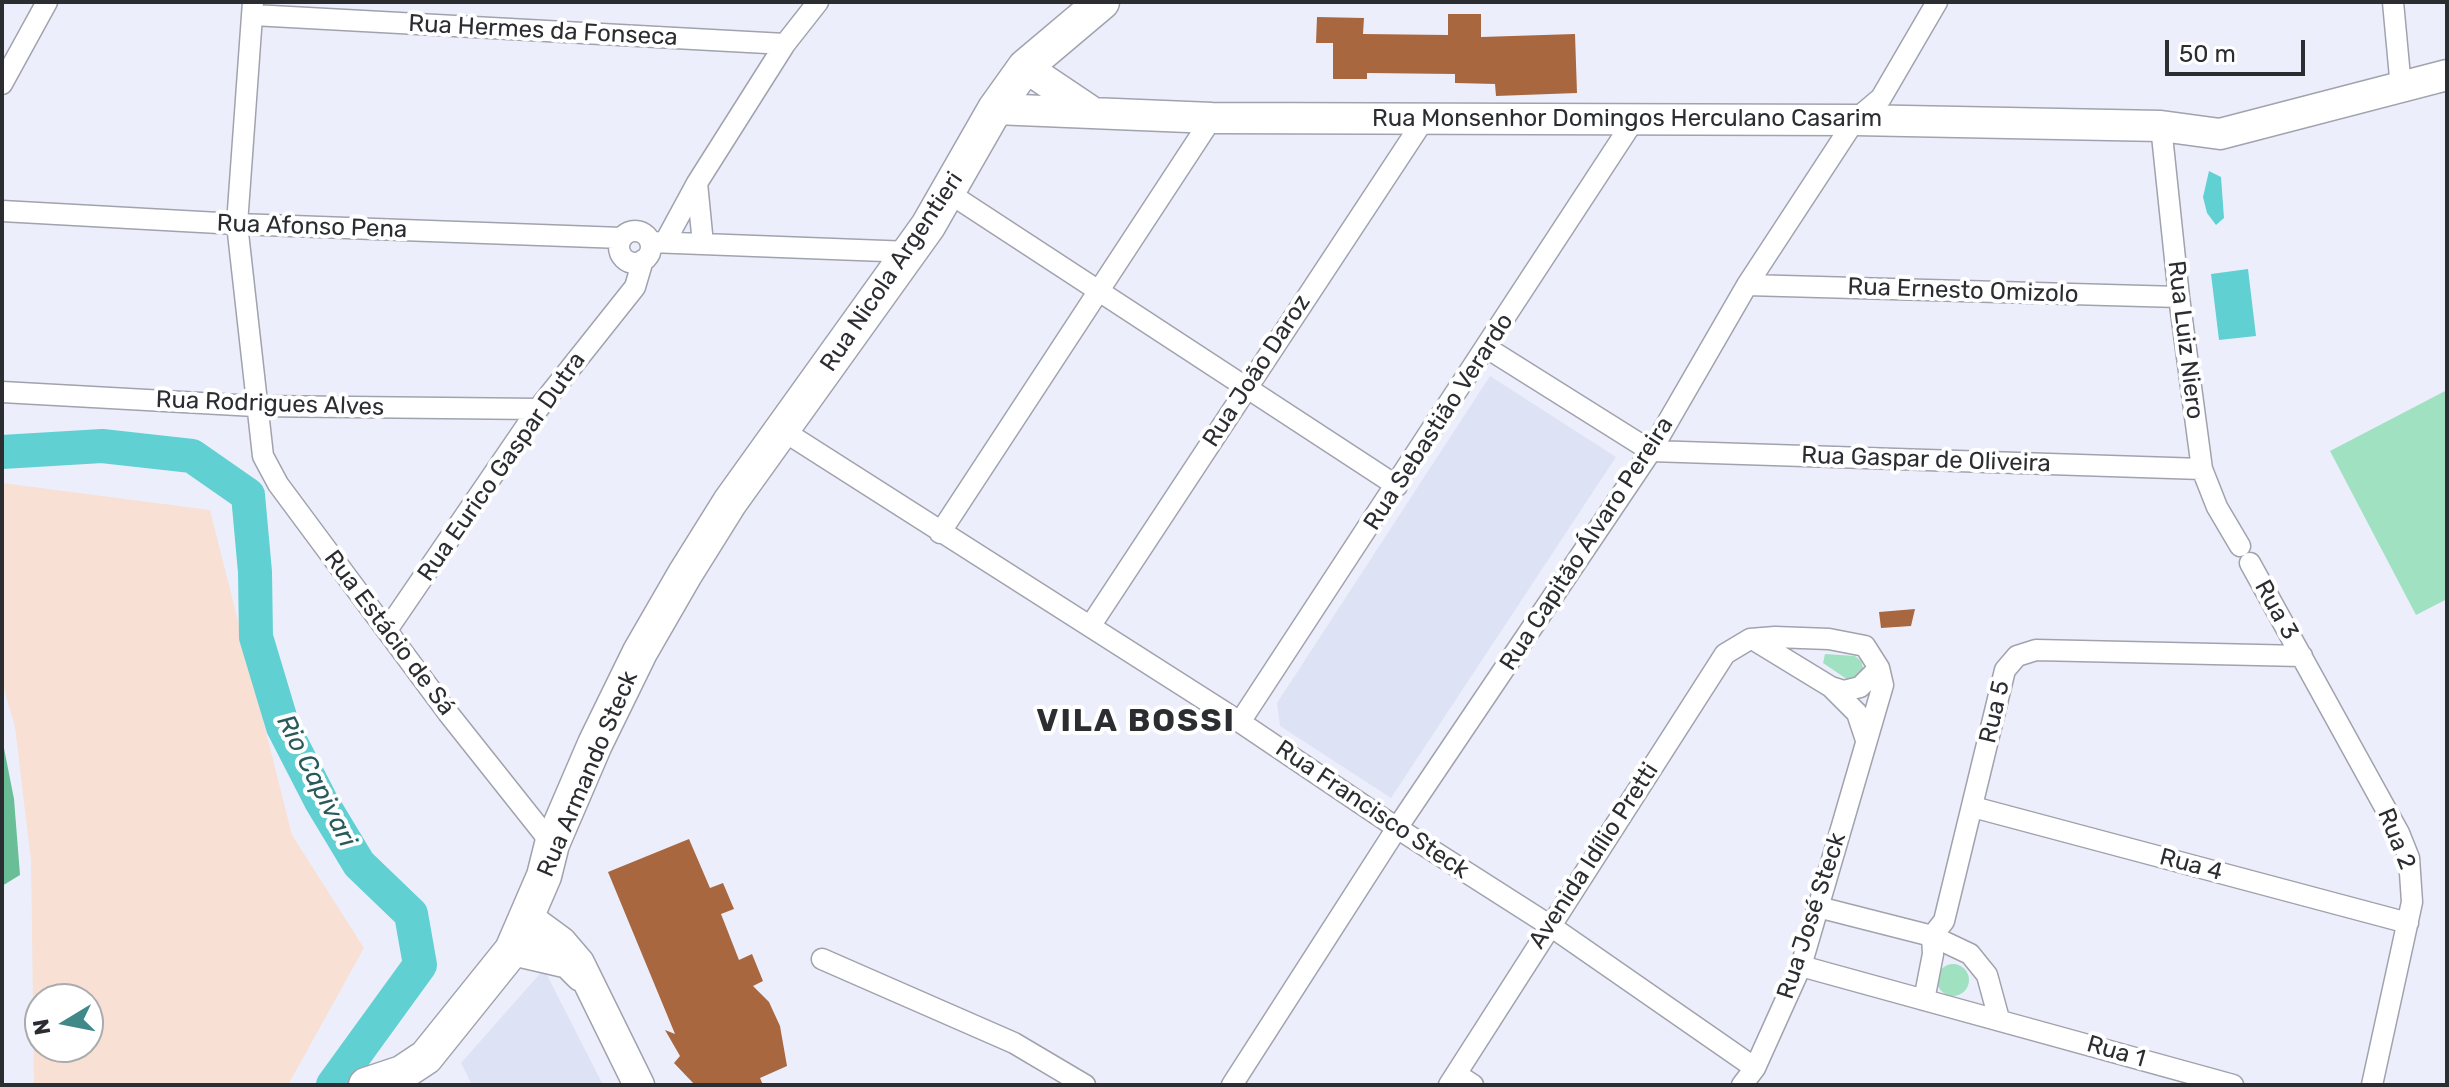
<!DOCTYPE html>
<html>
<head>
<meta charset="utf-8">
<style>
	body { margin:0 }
	#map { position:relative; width:2449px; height:1087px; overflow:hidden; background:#eceffb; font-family:Rubik,sans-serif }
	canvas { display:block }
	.frame { position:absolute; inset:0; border:4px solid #2c2d31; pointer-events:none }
	.north { position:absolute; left:24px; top:983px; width:80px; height:80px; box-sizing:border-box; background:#fff; border:2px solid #ababad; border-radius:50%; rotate:260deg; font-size:22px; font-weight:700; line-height:32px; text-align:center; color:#2c2d31 }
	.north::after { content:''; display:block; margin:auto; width:28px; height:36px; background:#418989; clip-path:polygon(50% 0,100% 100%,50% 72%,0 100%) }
	.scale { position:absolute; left:2165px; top:40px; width:140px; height:36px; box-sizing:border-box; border:4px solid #2c2d31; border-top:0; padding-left:10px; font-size:24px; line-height:28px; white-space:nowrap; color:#2c2d31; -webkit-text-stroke:6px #fff; paint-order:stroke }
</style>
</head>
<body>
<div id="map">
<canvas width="2449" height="1087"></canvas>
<div class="frame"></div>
<div class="north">N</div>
<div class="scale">50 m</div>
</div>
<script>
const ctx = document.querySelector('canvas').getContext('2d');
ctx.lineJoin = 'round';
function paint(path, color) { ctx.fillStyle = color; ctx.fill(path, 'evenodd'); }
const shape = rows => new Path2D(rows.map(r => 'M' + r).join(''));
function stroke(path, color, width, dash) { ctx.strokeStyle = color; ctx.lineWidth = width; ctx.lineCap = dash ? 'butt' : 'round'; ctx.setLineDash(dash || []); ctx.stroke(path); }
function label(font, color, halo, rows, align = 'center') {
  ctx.font = font + ' Rubik,sans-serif'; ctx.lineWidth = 8; ctx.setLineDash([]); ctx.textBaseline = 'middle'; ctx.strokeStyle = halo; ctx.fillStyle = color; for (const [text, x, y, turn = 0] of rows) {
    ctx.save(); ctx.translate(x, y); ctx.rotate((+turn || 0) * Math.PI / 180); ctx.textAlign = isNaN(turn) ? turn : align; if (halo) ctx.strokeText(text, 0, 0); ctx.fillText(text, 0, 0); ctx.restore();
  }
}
paint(shape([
	[1490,376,1616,457,1391,798,1280,726,1277,703],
	[544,969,603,1085,472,1085,461,1063]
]), '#dde2f5');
paint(shape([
	[2,483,210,510,292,835,364,948,288,1085,34,1085,31,861,15,727,2,682],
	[40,999,88,999,88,1047,40,1047]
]), '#f8e0d5');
paint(shape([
	[2447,390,2447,599,2416,615,2330,451],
	[1825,654,1855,656,1861,661,1864,671,1851,682,1823,663],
	'1937 980a16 16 0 1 1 32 0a16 16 0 1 1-32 0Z'
]), '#a0e1c2');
paint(shape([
	[2,738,14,799,20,875,2,886]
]), '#69be98');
paint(shape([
	[2209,171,2221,177,2224,218,2216,225,2207,213,2203,197],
	[2248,269,2256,336,2219,340,2211,274]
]), '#61d0d2');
stroke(shape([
	[2,452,102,446,192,456,248,495,255,572,256,637,283,727,321,801,359,864,411,914,420,965,333,1085]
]), '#61d0d2', 34);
paint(shape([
	[1448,14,1481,14,1481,37,1575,34,1577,93,1496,96,1495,84,1455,83,1455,74,1367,73,1367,79,1333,79,1333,43,1316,43,1317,17,1364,18,1363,34,1448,35],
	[1915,609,1911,626,1881,628,1879,612],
	[689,839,710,888,723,883,734,909,721,914,739,960,752,954,763,981,753,986,769,1002,780,1026,787,1066,760,1078,763,1085,695,1085,674,1063,680,1056,665,1030,675,1034,608,872]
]), '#a96740');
const street = shape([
	[253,2,237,224,263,456,278,484,448,713,552,844],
	[2393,2,2401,88],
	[253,15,785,44],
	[2,84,47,2],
	[2161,126,2179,297,2202,469,2217,507,2240,546],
	[697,183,703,244],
	[949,193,1397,486],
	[2,211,237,224,622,238],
	'619 247a16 16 0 1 1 32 0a16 16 0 1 1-32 0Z',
	[650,242,911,252],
	[665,242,697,183,785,44,818,2],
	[1747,285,2179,297],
	[1487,348,1651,451,2202,469],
	[2,392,255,406,538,409],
	[782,430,1240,722,1397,828,1549,925,1755,1068],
	[940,533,1212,118],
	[2250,563,2399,833,2409,858,2412,902,2372,1085],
	[1091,625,1425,118],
	[387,630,538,409,635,287,643,260],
	[1754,640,1831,687,1857,713,1866,740],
	[1831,687,1844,691,1860,687,1879,668],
	[1240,722,1634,120],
	[1973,807,2408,923],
	[1818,907,1932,936,1970,954,1987,975,1999,1019],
	[822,959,1014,1043,1085,1085],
	[1801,966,2233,1085],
	[1924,1000,1933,954,1932,936,1944,921,2005,670,2017,656,2036,650,2302,656],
	[1456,1074,1473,1085],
	[1232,1085,1397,828,1651,451,1747,285,1855,120,1881,98,1937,2],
	[1449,1085,1725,654,1750,639,1775,637,1829,639,1865,646,1879,668,1883,685,1801,966,1755,1068,1742,1085]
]);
const secondary = shape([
	[1025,67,1089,110],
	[995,109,1212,118,1855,120,2161,126,2220,134,2447,75],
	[527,917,561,942,579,963,639,1085],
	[512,950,568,963,581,976]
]);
const primary = shape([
	[366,1085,402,1073,426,1057,512,950,544,876,552,844,595,744,640,652,685,574,730,502,928,226,995,109,1025,67,1102,2]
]);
stroke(street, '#a0a3ad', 23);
stroke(secondary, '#a0a3ad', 33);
stroke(primary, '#a0a3ad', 37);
stroke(street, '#fff', 20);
stroke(secondary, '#fff', 30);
stroke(primary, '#fff', 34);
label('24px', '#2c2d31', '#fff', [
	["Rua Hermes da Fonseca",543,31,3],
	["Rua Monsenhor Domingos Herculano Casarim",1627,119],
	["Rua Afonso Pena",312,227,2],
	["Rua Nicola Argentieri",892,272,-56],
	["Rua Ernesto Omizolo",1963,291,2],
	["Rua Luiz Niero",2185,340,83],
	["Rua João Daroz",1257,371,-57],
	["Rua Rodrigues Alves",270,404,2],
	["Rua Sebastião Verardo",1439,422,-57],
	["Rua Gaspar de Oliveira",1926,460,2],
	["Rua Eurico Gaspar Dutra",502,467,-55],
	["Rua Capitão Álvaro Pereira",1587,544,-57],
	["Rua 3",2276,610,61],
	["Rua Estácio de Sá",389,633,53],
	["Rua 5",1995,712,-77],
	["Rua Armando Steck",588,774,-67],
	["Rua Francisco Steck",1372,810,34],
	["Rua 2",2396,839,68],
	["Avenida Idílio Pretti",1594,856,-57],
	["Rua 4",2191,865,15],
	["Rua José Steck",1812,916,-72],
	["Rua 1",2116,1052,16]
]);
label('italic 26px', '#2a5a5b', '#fff', [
	["Rio Capivari",316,781,63]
]);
ctx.letterSpacing = '2px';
label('bold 32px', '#2c2d31', '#fff', [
	["VILA BOSSI",1136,722]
]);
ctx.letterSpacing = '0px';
</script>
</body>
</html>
